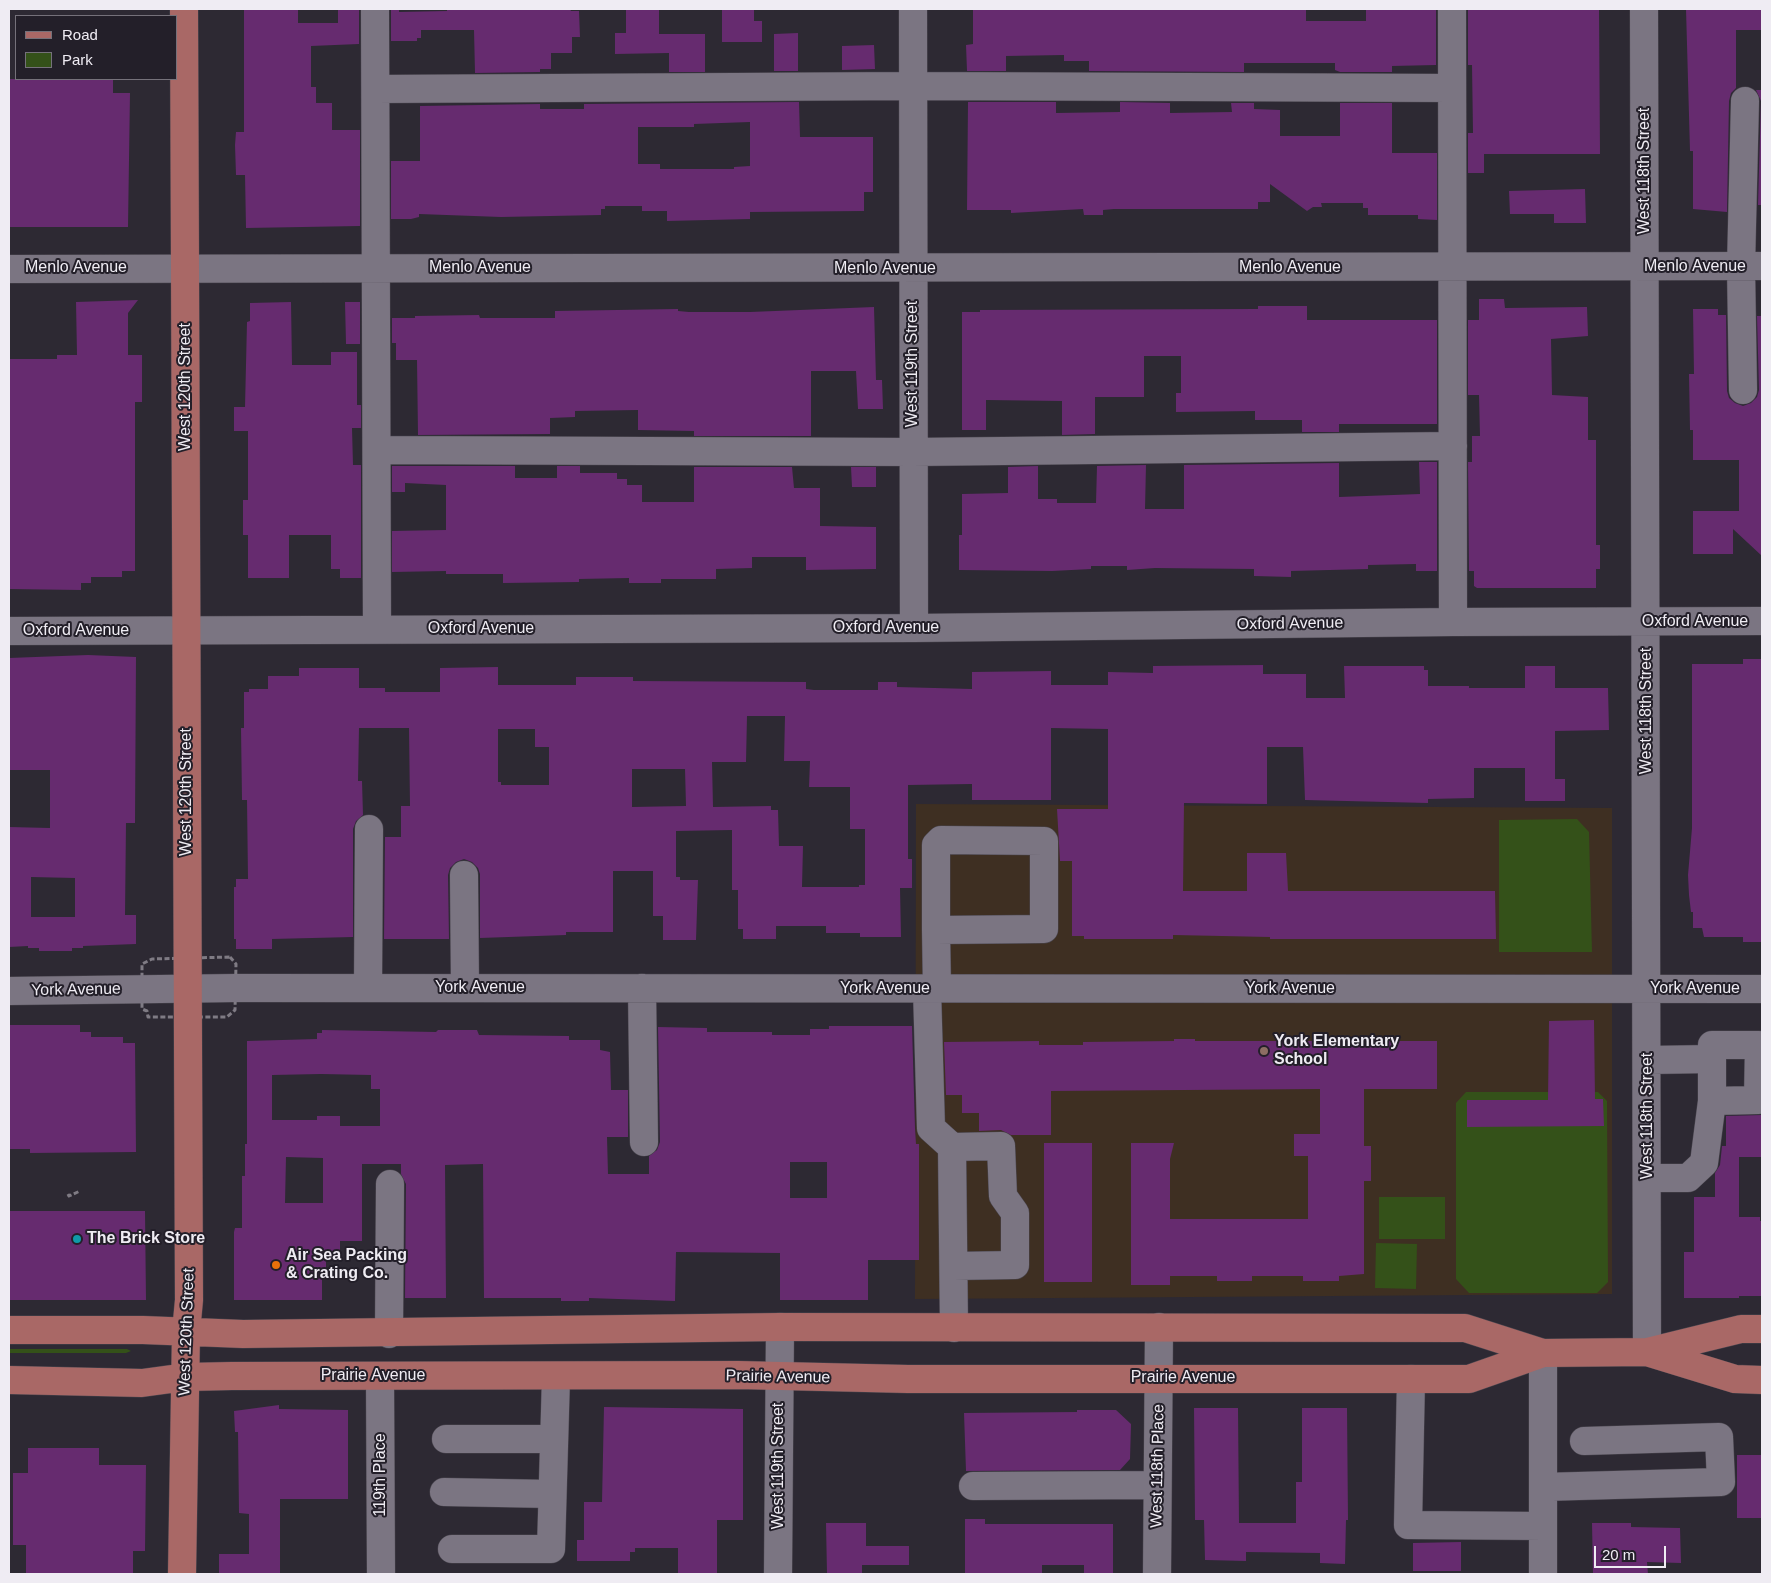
<!DOCTYPE html>
<html>
<head>
<meta charset="utf-8">
<style>
	body { margin:0 }
	#map { position:relative; width:1771px; height:1583px; overflow:hidden; background:#2d2933; font-family:Helvetica,sans-serif }
	canvas { display:block }
	.frame { position:absolute; inset:0; border:10px solid #efecf3; pointer-events:none }
	.legend { position:absolute; left:15px; top:15px; width:162px; height:65px; box-sizing:border-box; background:#231f29; border:1px solid #75717a; margin:0; padding:6px 9px; list-style:none; font-size:15px; color:#efecf3 }
	.legend li { display:flex; align-items:center; gap:10px; height:25px }
	.legend b { width:25px; border:1px solid #75717a }
	.scale { position:absolute; left:1594px; top:1546px; width:72px; height:22px; box-sizing:border-box; border:2px solid #efecf3; border-top:0; padding-left:6px; font-size:15px; line-height:18px; white-space:nowrap; color:#efecf3; -webkit-text-stroke:4px #231f29; paint-order:stroke }
</style>
</head>
<body>
<div id="map">
<canvas width="1771" height="1583"></canvas>
<div class="frame"></div>
<ul class="legend">
<li><b style="height:6px;background:#a96866"></b>Road</li>
<li><b style="height:14px;background:#345119"></b>Park</li>
</ul>
<div class="scale">20 m</div>
</div>
<script>
const ctx = document.querySelector('canvas').getContext('2d');
ctx.lineJoin = 'round';
function paint(path, color) { ctx.fillStyle = color; ctx.fill(path, 'evenodd'); }
const shape = rows => new Path2D(rows.map(r => 'M' + r).join(''));
function stroke(path, color, width, dash) { ctx.strokeStyle = color; ctx.lineWidth = width; ctx.lineCap = dash ? 'butt' : 'round'; ctx.setLineDash(dash || []); ctx.stroke(path); }
function label(font, color, halo, rows, align = 'center') {
  ctx.font = font + ' Helvetica,sans-serif'; ctx.lineWidth = 4; ctx.setLineDash([]); ctx.textBaseline = 'middle'; ctx.strokeStyle = halo; ctx.fillStyle = color; for (const [text, x, y, turn = 0] of rows) {
    ctx.save(); ctx.translate(x, y); ctx.rotate((+turn || 0) * Math.PI / 180); ctx.textAlign = isNaN(turn) ? turn : align; if (halo) ctx.strokeText(text, 0, 0); ctx.fillText(text, 0, 0); ctx.restore();
  }
}
paint(shape([
	[916,804,1612,808,1612,1294,915,1299]
]), '#3e2f22');
paint(shape([
	[1577,819,1589,832,1592,952,1499,952,1499,820],
	[1466,1092,1598,1092,1607,1101,1608,1282,1597,1293,1469,1293,1456,1279,1456,1103],
	[1379,1197,1445,1197,1445,1239,1379,1239],
	[1376,1243,1417,1244,1416,1289,1375,1288],
	[9,1349,127,1349,131,1351,126,1353,9,1353]
]), '#345119');
paint(shape([
	[244,9,298,9,298,23,338,23,338,9,359,9,359,44,311,46,311,87,316,87,316,103,332,103,332,130,360,130,360,226,246,228,245,175,236,175,235,145,236,132,244,132],
	[391,9,399,9,399,12,447,11,447,9,570,9,571,11,579,11,580,37,572,37,572,53,551,53,551,69,540,69,540,72,475,73,474,30,421,30,421,38,417,38,417,41,391,41],
	[626,9,659,9,659,34,705,34,705,72,669,72,669,53,615,54,615,33,626,33],
	[722,9,754,9,754,21,762,21,762,42,722,42],
	[973,9,1306,9,1306,21,1366,21,1366,9,1436,9,1436,65,1392,66,1392,72,1340,72,1335,70,1335,63,1244,63,1244,72,1089,71,1089,61,1064,61,1064,55,1006,56,1006,71,967,71,966,45,973,44],
	[1468,9,1599,9,1600,154,1484,154,1484,173,1468,173,1468,133,1473,133,1472,65,1468,65],
	[1686,9,1762,9,1762,30,1736,30,1736,88,1731,93,1729,101,1727,212,1693,209,1693,151,1690,151],
	[798,33,798,71,774,71,774,34],
	[874,45,875,69,842,70,842,46],
	[9,79,113,79,113,93,130,93,128,227,9,227],
	[1756,90,1762,90,1762,205,1758,205,1761,101],
	[799,102,800,137,873,137,873,192,864,192,864,211,750,212,750,219,667,221,667,211,642,211,642,206,605,206,605,209,601,209,601,215,501,217,419,214,419,217,411,219,391,219,391,161,420,161,420,106,540,104,540,109,584,109,584,104],
	[750,122,750,166,734,167,734,169,660,169,660,164,638,164,638,127,694,127,694,124],
	[968,102,1056,102,1056,113,1120,112,1120,102,1170,103,1170,113,1232,112,1231,103,1254,103,1254,109,1280,110,1280,136,1340,136,1340,103,1392,103,1392,153,1437,153,1437,220,1418,219,1418,215,1368,215,1368,208,1363,208,1363,203,1321,203,1322,207,1313,207,1307,211,1270,184,1270,202,1258,202,1258,209,1114,209,1103,210,1103,215,1084,215,1083,209,1011,213,1011,210,967,210],
	[1585,189,1586,223,1554,223,1554,214,1510,214,1509,191],
	[1479,299,1504,299,1505,308,1587,307,1588,336,1551,339,1552,395,1588,397,1588,440,1596,440,1596,545,1600,545,1600,569,1596,569,1596,588,1477,588,1474,586,1474,571,1469,571,1468,462,1472,462,1472,436,1480,436,1479,395,1468,395,1468,320,1479,320],
	[138,300,128,313,128,355,142,355,142,402,135,402,135,571,122,571,122,577,91,577,91,583,81,583,81,590,9,589,9,359,57,359,57,355,77,355,76,302],
	[291,302,292,365,331,365,331,352,357,352,357,405,361,405,361,428,352,428,353,465,361,465,361,578,340,578,340,569,331,569,331,535,289,535,289,578,248,578,248,535,243,535,243,500,248,500,248,431,234,431,234,407,245,407,247,322,250,321,250,303],
	[345,302,360,302,360,344,346,344],
	[1258,306,1307,306,1307,320,1437,320,1437,424,1339,424,1339,432,1302,432,1302,420,1255,420,1255,411,1176,412,1176,393,1181,393,1181,356,1144,356,1144,397,1095,397,1095,434,1062,435,1062,401,986,400,986,430,962,430,962,312,980,312,980,310,1258,309],
	[874,307,876,380,882,380,883,409,858,409,856,371,811,371,811,436,694,436,694,431,638,430,638,410,575,411,575,417,550,418,550,434,418,435,417,360,396,360,396,343,392,343,392,318,415,318,415,316,479,315,480,318,555,318,555,311,678,309,678,311,689,312,750,312],
	[1693,309,1718,309,1718,315,1726,315,1727,391,1729,398,1735,403,1743,406,1751,403,1757,397,1759,390,1757,316,1762,316,1762,556,1733,529,1733,554,1693,554,1693,511,1739,511,1739,460,1693,460,1693,430,1690,430,1689,374,1694,374],
	[1419,462,1437,462,1437,571,1416,571,1416,564,1368,565,1368,569,1291,571,1291,577,1254,576,1254,569,1155,568,1127,570,1127,566,1091,566,1091,569,1052,571,959,570,959,535,962,535,962,494,1008,493,1008,467,1038,466,1038,499,1057,499,1057,503,1096,503,1097,466,1146,465,1145,509,1184,509,1184,465,1339,463,1339,497,1420,494],
	[392,466,515,466,515,478,557,478,557,466,580,466,580,473,617,473,617,479,627,479,627,485,642,485,642,502,694,502,694,467,792,467,794,488,820,488,820,526,876,527,876,569,806,570,806,557,752,557,752,568,716,569,716,579,661,579,661,583,629,583,629,578,579,579,579,582,503,583,503,574,446,574,446,571,392,572,392,531,446,530,446,485,405,483,405,492,392,492],
	[851,467,876,467,876,487,852,487],
	[88,655,136,657,135,823,126,823,125,915,136,915,136,944,83,946,83,948,72,948,72,951,39,951,39,948,28,948,28,946,9,947,9,827,50,828,50,770,9,770,9,658],
	[31,877,75,878,75,917,31,917],
	[1743,659,1762,659,1762,942,1743,942,1743,937,1704,937,1702,928,1693,928,1693,912,1691,912,1689,895,1688,875,1692,828,1692,664,1743,664],
	[1263,665,1263,674,1306,674,1306,698,1345,698,1344,666,1424,666,1424,670,1428,670,1428,686,1469,686,1469,688,1525,688,1525,666,1555,666,1555,688,1608,688,1609,730,1555,731,1555,779,1565,779,1565,801,1525,801,1525,768,1474,768,1474,798,1428,799,1428,803,1305,800,1303,747,1267,747,1267,804,1184,803,1183,891,1247,891,1247,853,1286,853,1288,891,1495,891,1496,939,1270,939,1270,937,1173,935,1173,939,1084,939,1084,936,1072,936,1072,861,1060,861,1057,809,1108,809,1108,729,1051,728,1051,800,972,800,972,784,908,785,908,859,912,859,912,888,900,888,901,937,860,937,860,933,826,933,826,926,776,926,776,939,743,939,743,929,738,929,738,890,732,890,732,830,676,831,676,877,680,877,680,880,698,880,696,940,663,940,663,916,653,916,653,871,613,871,613,932,566,932,566,935,480,938,480,874,478,868,472,862,464,859,456,862,450,868,448,875,449,939,384,939,385,837,401,837,401,806,410,806,409,728,359,728,358,781,362,781,363,815,356,821,353,829,353,937,272,939,272,949,236,949,236,939,234,939,234,887,236,887,236,879,248,879,247,800,242,800,241,728,244,728,244,692,249,692,249,689,268,689,268,676,299,676,299,668,359,668,359,688,385,688,385,692,440,692,440,668,498,667,498,685,576,685,576,677,633,677,633,681,806,682,806,689,814,690,878,690,878,682,897,682,897,687,972,689,972,672,1051,671,1051,685,1108,685,1108,672,1153,673,1153,666],
	[747,716,785,716,784,761,810,761,809,787,850,787,850,829,865,829,865,885,859,885,859,887,802,887,803,846,779,846,778,810,771,810,771,806,713,807,712,762,746,762],
	[498,729,535,729,535,747,549,747,549,785,501,785,501,782,498,782],
	[632,769,685,769,686,806,632,807],
	[1594,1020,1595,1099,1603,1099,1604,1126,1467,1127,1467,1100,1548,1100,1549,1021],
	[9,1025,80,1025,80,1032,91,1032,91,1037,123,1037,123,1043,135,1043,136,1152,30,1153,30,1149,9,1149],
	[829,1026,912,1026,915,1128,916,1144,919,1144,919,1260,868,1260,868,1300,780,1300,780,1253,676,1252,675,1301,589,1298,589,1301,561,1301,561,1298,484,1298,483,1164,445,1165,446,1298,405,1298,406,1184,401,1174,401,1164,362,1164,362,1241,340,1241,340,1257,326,1257,326,1270,322,1270,322,1300,234,1300,234,1232,235,1228,242,1228,242,1176,245,1176,245,1144,247,1144,247,1041,317,1039,317,1033,322,1033,322,1030,436,1032,438,1030,477,1030,479,1035,569,1036,569,1040,600,1040,600,1050,610,1052,611,1090,628,1090,628,1137,607,1137,608,1174,649,1174,649,1156,657,1150,660,1142,658,1027,707,1028,707,1032,772,1032,772,1035,810,1035,810,1029,829,1029],
	[321,1074,371,1075,371,1089,380,1089,380,1126,340,1126,340,1116,317,1116,317,1120,272,1120,272,1075],
	[286,1157,323,1158,323,1203,285,1203],
	[790,1162,827,1162,827,1198,790,1198],
	[1174,1039,1195,1039,1195,1041,1437,1041,1437,1089,1364,1089,1364,1146,1371,1146,1371,1181,1364,1181,1364,1274,1339,1276,1339,1281,1303,1281,1303,1276,1252,1276,1252,1281,1217,1281,1217,1276,1170,1276,1170,1285,1131,1285,1131,1143,1174,1143,1170,1159,1170,1219,1308,1219,1308,1156,1294,1156,1294,1134,1320,1134,1320,1089,1051,1091,1051,1135,1011,1135,1001,1130,979,1131,979,1113,962,1113,962,1095,946,1095,944,1042,1039,1041,1039,1045,1083,1045,1083,1042,1174,1041],
	[1762,1115,1762,1157,1739,1157,1739,1217,1760,1217,1760,1221,1762,1221,1762,1296,1739,1296,1739,1298,1684,1298,1684,1252,1694,1252,1694,1197,1715,1197,1715,1173,1720,1165,1722,1146,1726,1146,1726,1116],
	[1044,1143,1092,1143,1092,1282,1044,1282],
	[9,1211,145,1211,146,1300,9,1300],
	[279,1405,279,1409,348,1410,348,1499,280,1499,280,1574,219,1574,219,1554,249,1554,249,1514,239,1513,238,1432,235,1432,234,1411],
	[604,1407,743,1409,743,1520,717,1520,717,1574,678,1574,678,1548,635,1548,635,1552,630,1552,630,1561,577,1561,577,1540,584,1540,584,1502,602,1502],
	[1194,1408,1238,1408,1239,1523,1296,1523,1296,1482,1302,1482,1302,1408,1347,1408,1348,1520,1346,1520,1345,1564,1320,1563,1320,1553,1246,1552,1246,1561,1205,1560,1204,1520,1195,1520],
	[1077,1410,1116,1410,1131,1424,1130,1459,1120,1470,966,1471,964,1413,1077,1412],
	[28,1448,99,1448,99,1465,146,1465,145,1551,133,1551,133,1574,26,1574,26,1545,13,1545,13,1473,28,1473],
	[1737,1455,1762,1455,1762,1518,1737,1518],
	[965,1519,985,1519,985,1524,1113,1524,1113,1574,1084,1574,1084,1565,1042,1565,1042,1574,965,1574],
	[826,1523,866,1523,866,1546,909,1546,909,1565,862,1565,862,1574,827,1574],
	[1592,1523,1631,1523,1631,1527,1680,1528,1681,1563,1647,1562,1648,1574,1593,1574],
	[1461,1542,1461,1571,1413,1571,1413,1543]
]), '#662b6f');
const minor = shape([
	[375,9,377,630],
	[913,9,914,628],
	[1452,9,1453,622],
	[1644,9,1647,1352],
	[376,89,913,86,1452,88],
	[9,269,1762,266],
	[1743,390,1741,267,1745,101],
	[377,450,913,452,1453,446],
	[9,631,914,628,1453,622,1762,621],
	[464,875,465,988],
	[936,930,1044,929,1044,841,941,840,936,845,936,930,937,989],
	[368,988,369,829],
	[642,988,644,1142],
	[927,989,931,1128,952,1147,1001,1146,1003,1196,1015,1213,1015,1265,954,1266],
	[9,991,236,988,1762,989],
	[1648,1060,1712,1059],
	[952,1147,954,1328],
	[1647,1178,1688,1178,1704,1163,1712,1101,1712,1045,1759,1045,1758,1100,1712,1101],
	[389,1334,390,1184],
	[380,1377,381,1574],
	[1411,1379,1408,1525,1543,1526],
	[446,1439,554,1439],
	[973,1486,1157,1485],
	[1543,1487,1721,1482,1719,1437,1584,1441],
	[444,1492,552,1494],
	[452,1549,551,1549,556,1377],
	[778,1574,780,1327],
	[1157,1574,1159,1327],
	[1543,1574,1543,1353]
]);
const major = shape([
	[9,1330,143,1330,243,1334,780,1327,1465,1328,1543,1353,1647,1352,1741,1329,1762,1329],
	[1647,1352,1735,1379,1762,1380],
	[9,1380,142,1383,186,1377,232,1376,738,1375,908,1379,1469,1379,1543,1353],
	[182,1574,186,1332,189,1300,184,9]
]);
stroke(minor, '#4a464f', 29);
stroke(major, '#4a464f', 29);
stroke(shape([
	[230,957,236,964,235,1010,227,1017,148,1017,147,1011,142,1009,142,964,152,959,230,957],
	[68,1194,69,1196,80,1191]
]), '#7f7b84', 3, [5, 2.5]);
stroke(minor, '#7b7582', 28);
stroke(major, '#a96866', 28);
for (const [x, y, r, color] of [
	[1264,1051,5,"#8d6e63"],
	[77,1239,5,"#0f9aa8"],
	[276,1265,5,"#e8710a"]
]) { const dot = new Path2D(); dot.arc(x, y, r, 0, 2 * Math.PI); ctx.fillStyle = color; ctx.fill(dot); stroke(dot, '#231f29', 2); }
label('16px', '#efecf3', '#231f29', [
	["West 118th Street",1645,171,-90],
	["Menlo Avenue",1695,267],
	["Menlo Avenue",76,268],
	["Menlo Avenue",480,268],
	["Menlo Avenue",1290,268],
	["Menlo Avenue",885,269],
	["West 119th Street",913,364,-90],
	["West 120th Street",186,387,-90],
	["Oxford Avenue",1695,622],
	["Oxford Avenue",1290,624,-1],
	["Oxford Avenue",886,628],
	["Oxford Avenue",481,629],
	["Oxford Avenue",76,631],
	["West 118th Street",1647,711,-90],
	["West 120th Street",187,792,-90],
	["York Avenue",480,988],
	["York Avenue",885,989],
	["York Avenue",1290,989],
	["York Avenue",1695,989],
	["York Avenue",76,990,-1],
	["West 118th Street",1648,1116,-90],
	["West 120th Street",187,1332,-88],
	["Prairie Avenue",373,1376],
	["Prairie Avenue",778,1377,1],
	["Prairie Avenue",1183,1378],
	["West 119th Street",779,1466,-90],
	["West 118th Place",1158,1466,-89],
	["119th Place",381,1475,-90]
]);
label('bold 16px', '#efecf3', '#231f29', [
	["York Elementary",1274,1042],
	["School",1274,1060],
	["The Brick Store",87,1239],
	["Air Sea Packing",286,1256],
	["& Crating Co.",286,1274]
], 'left');
</script>
</body>
</html>
